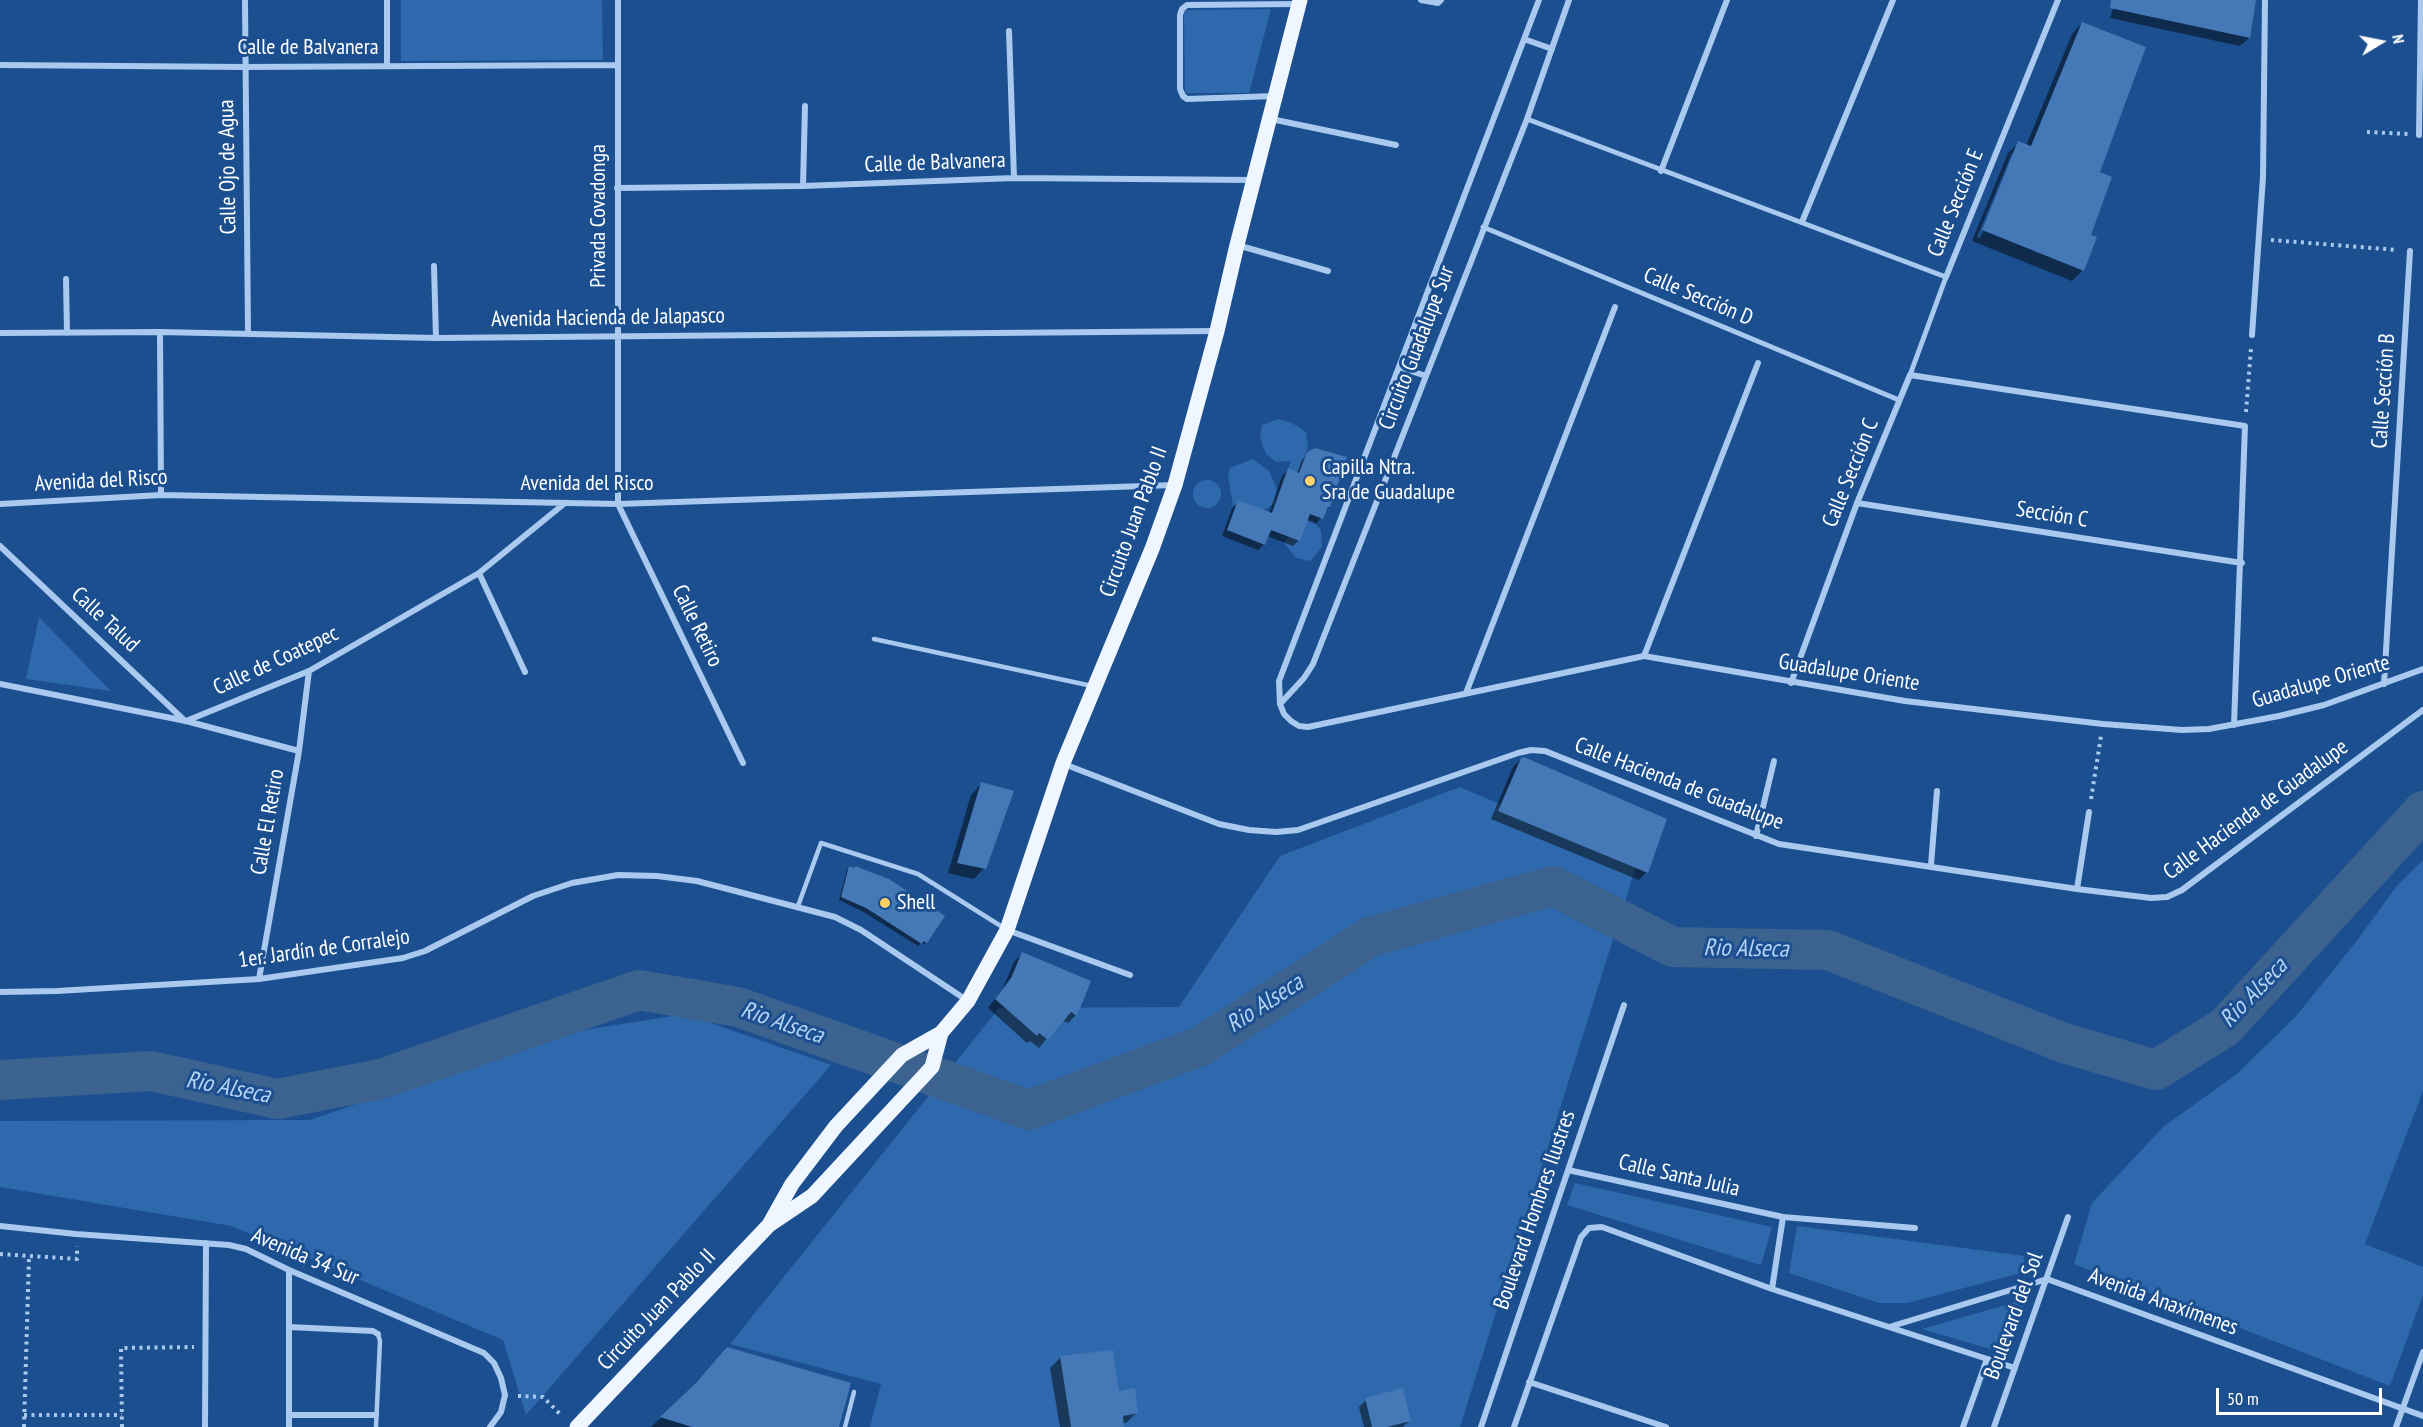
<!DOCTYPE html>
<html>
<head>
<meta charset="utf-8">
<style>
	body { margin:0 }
	#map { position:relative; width:2423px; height:1427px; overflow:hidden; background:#1b4f8f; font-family:"PT Sans Narrow",sans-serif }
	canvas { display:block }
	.north { position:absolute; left:2351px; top:12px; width:60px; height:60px; -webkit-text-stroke:4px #1b4f8f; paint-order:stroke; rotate:80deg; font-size:16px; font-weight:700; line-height:24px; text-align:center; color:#fff }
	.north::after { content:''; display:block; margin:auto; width:21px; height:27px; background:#fff; clip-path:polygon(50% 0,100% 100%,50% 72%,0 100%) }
	.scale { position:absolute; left:2216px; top:1388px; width:166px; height:27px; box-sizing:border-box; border:3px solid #fff; border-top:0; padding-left:8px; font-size:18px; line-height:21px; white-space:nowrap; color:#fff; -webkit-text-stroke:4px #1b4f8f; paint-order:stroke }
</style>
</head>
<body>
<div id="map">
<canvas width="2423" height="1427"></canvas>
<div class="north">N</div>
<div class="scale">50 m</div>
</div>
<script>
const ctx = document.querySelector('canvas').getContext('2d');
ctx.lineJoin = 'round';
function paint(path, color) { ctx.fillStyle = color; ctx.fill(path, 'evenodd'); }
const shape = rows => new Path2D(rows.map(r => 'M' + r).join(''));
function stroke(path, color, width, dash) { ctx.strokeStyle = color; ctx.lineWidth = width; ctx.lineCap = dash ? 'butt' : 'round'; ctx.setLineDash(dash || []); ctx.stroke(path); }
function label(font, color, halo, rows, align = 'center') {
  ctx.font = font + ' "PT Sans Narrow",sans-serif'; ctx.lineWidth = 6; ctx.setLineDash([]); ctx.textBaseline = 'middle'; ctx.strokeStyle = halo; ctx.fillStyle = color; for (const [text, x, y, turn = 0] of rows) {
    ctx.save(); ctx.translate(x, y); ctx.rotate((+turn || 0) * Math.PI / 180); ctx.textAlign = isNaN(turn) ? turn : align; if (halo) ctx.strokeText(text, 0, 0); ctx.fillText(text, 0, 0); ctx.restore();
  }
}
paint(shape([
	[401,0,602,0,603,60,401,61],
	[1271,9,1249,93,1185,93,1184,10],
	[1278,419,1292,423,1306,432,1308,447,1287,504,1277,499,1291,461,1276,462,1266,454,1260,438,1262,425],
	[1253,459,1269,471,1277,489,1274,504,1253,516,1233,505,1228,477,1230,468],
	'1193 494a14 14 0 1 1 28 0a14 14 0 1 1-28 0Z',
	[1304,519,1314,521,1321,531,1322,547,1310,561,1296,558,1284,543,1292,530],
	[39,617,111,691,26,679],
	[1460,787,1637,863,1460,1427,870,1427,881,1384,730,1344,999,1008,1179,1007,1280,856],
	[2423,860,2423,1091,2365,1244,2423,1267,2423,1295,2390,1386,2074,1264,2092,1203,2163,1127,2238,1073,2297,1015,2355,943,2396,887],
	[685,1014,831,1065,526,1415,503,1340,232,1226,0,1187,0,1121,310,1120,565,1033],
	[1575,1183,1772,1227,1761,1265,1567,1205],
	[1797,1226,2024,1256,2025,1272,1907,1303,1879,1303,1789,1273],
	[2026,1299,2007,1354,1922,1329]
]), '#2e69ad');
paint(shape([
	[2116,0,2254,1,2249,38,2240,46,2110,18],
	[2082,23,2098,173,2083,270,2072,281,1972,241,2008,153,2019,143,2026,146,2072,34],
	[2012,153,2015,153,1980,238,1977,237],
	[1308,454,1329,507,1316,524,1306,520,1299,540,1293,546,1267,536,1264,544,1258,550,1222,536,1232,508,1238,502,1269,513,1282,476,1288,470,1297,473,1302,460],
	[1521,759,1646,872,1639,880,1491,819,1513,767],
	[981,784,984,868,974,879,948,873,971,795],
	[856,867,926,942,923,945,921,943,918,946,862,911,839,900,847,870,849,868,854,869],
	[1022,954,1076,1015,1068,1023,1062,1020,1039,1048,1030,1041,1027,1043,988,1008,1003,988,1014,962],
	[1112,1351,1117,1392,1137,1412,1126,1423,1122,1423,1122,1427,1060,1427,1050,1368,1060,1358],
	[690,1391,833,1427,651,1427],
	[1366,1400,1410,1420,1403,1427,1364,1427,1359,1407]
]), '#0007');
stroke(shape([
	[0,1080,151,1071,277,1099,381,1079,639,990,738,1007,1029,1110,1201,1046,1370,937,1553,886,1673,947,1828,950,2064,1043,2156,1070,2225,1027,2423,811]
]), '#3c6290', 40);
paint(shape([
	[2111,0,2256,0,2250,38,2110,8],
	[2082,22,2146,47,2100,172,2112,177,2091,235,2097,237,2084,271,1982,230,2018,141,2031,146],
	[1315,448,1347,457,1330,507,1328,507,1323,519,1310,514,1300,541,1271,530,1265,545,1227,530,1238,500,1272,513,1288,468,1299,473,1307,452],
	[1524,757,1667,819,1648,873,1498,811,1521,758],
	[981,782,1014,791,986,869,957,863],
	[849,866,855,868,855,866,889,879,945,916,927,943,924,941,922,944,866,908,841,897],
	[1022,952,1091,981,1077,1016,1071,1012,1048,1040,1039,1033,1037,1036,995,999,1011,978],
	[727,1347,851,1383,839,1427,692,1427,660,1417,696,1383],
	[1113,1350,1119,1391,1135,1388,1138,1413,1123,1416,1124,1427,1071,1427,1060,1356],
	[1403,1388,1411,1421,1387,1427,1372,1427,1365,1398]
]), '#4478b7');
stroke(shape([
	[2367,132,2408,134],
	[2271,240,2398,250],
	[2246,412,2251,348],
	[2091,799,2101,736],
	[0,1254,77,1259,77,1246],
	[518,1396,543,1397,562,1416],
	[24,1415,122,1415],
	[24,1427,29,1256],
	[122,1427,121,1348,194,1347]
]), '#a9c9ee', 4, [3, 4.5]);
stroke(shape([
	[874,639,1092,686],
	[798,906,821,843,918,874,1004,928],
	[376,1427,380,1341,378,1334],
	[845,1427,854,1392]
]), '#a9c9ee', 4.5);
stroke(shape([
	[1527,119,1946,277,1910,375],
	[1483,227,1899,400]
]), '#a9c9ee', 5);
stroke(shape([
	[245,0,248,333],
	[618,0,618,504,743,763],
	[1421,0,1438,3,1441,0],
	[1539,0,1279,681,1280,704,1284,714,1291,721,1299,726,1308,727,1644,656,1905,701,2103,724,2182,730,2209,729,2279,716,2324,705,2423,669],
	[1009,31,1014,178],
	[1524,39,1552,49],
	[0,65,244,67,616,65],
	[387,66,387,0],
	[1275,96,1187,99,1183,96,1180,89,1180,15,1182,9,1187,5,1299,4],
	[1271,119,1396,145],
	[2419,135,2421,0],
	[1661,171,1727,0],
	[803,186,805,106],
	[617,188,803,186,1014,178,1253,180],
	[1802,222,1893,0],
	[1237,245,1328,271],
	[434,266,436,338],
	[1946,277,2058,0],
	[66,279,67,333],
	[160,332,161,495],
	[0,333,160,332,436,338,1217,331],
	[2252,335,2263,177,2265,0],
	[1399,367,1426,376],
	[1857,503,2242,563],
	[0,504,161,495,618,504,1174,485],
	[0,546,185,721],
	[479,573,525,672],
	[1644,656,1758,363],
	[1791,683,1857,503,1910,375,2245,426,2234,725],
	[0,684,186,721,299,751],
	[2384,684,2410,251],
	[1466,693,1615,307],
	[1280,704,1304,678,1313,664,1527,119,1569,0],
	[186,721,309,671,479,573,565,503],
	[1064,764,1219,824,1249,830,1276,832,1298,830,1518,753,1531,750,1545,751,1779,844,2077,889,2151,898,2167,897,2182,890,2423,710],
	[1756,836,1774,761],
	[1931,865,1937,791],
	[2077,889,2089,812],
	[1007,930,1130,975],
	[259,979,299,751,309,671],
	[0,992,57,991,259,979,403,958,425,951,533,896,572,883,618,875,657,876,697,881,835,917,861,930,968,1001],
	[1568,1170,1783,1217,1915,1228],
	[0,1226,76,1234,229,1245,246,1249,289,1270,484,1353,494,1363,501,1378,505,1395,501,1412,490,1427],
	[1772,1289,1783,1217],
	[289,1327,373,1331,378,1334],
	[1889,1327,2047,1279,2423,1416],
	[1529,1382,1666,1427],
	[289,1415,376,1415],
	[205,1427,206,1243],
	[289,1427,289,1270],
	[1481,1427,1624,1005],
	[1514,1427,1581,1237,1589,1228,1602,1227,1772,1289,2015,1368],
	[1963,1427,1987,1359],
	[1994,1427,2068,1217],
	[2396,1427,2423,1352]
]), '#a9c9ee', 6);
stroke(shape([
	[769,1225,792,1184,836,1126,902,1055,941,1033,968,1001,1007,930,1063,763,1152,549,1175,485,1217,331,1237,245,1300,0],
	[577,1427,769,1225,812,1196,932,1067,941,1033]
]), '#f0f6ff', 15);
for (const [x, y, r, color] of [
	[1310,481,6,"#ffd166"],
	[885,903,6,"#ffd166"]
]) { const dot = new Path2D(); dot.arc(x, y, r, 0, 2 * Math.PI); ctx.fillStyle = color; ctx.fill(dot); stroke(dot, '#1b4f8f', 2); }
label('22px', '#fff', '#1b4f8f', [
	["Calle de Balvanera",308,48],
	["Calle de Balvanera",935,163,-2],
	["Calle Ojo de Agua",228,167,-91],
	["Calle Sección E",1956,203,-68],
	["Privada Covadonga",599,216,-90],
	["Calle Sección D",1698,297,23],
	["Avenida Hacienda de Jalapasco",608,318,-1],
	["Circuito Guadalupe Sur",1417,348,-69],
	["Calle Sección B",2384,391,-86],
	["Calle Sección C",1851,473,-68],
	["Avenida del Risco",101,481,-3],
	["Avenida del Risco",587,484],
	["Sección C",2052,515,9],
	["Circuito Juan Pablo II",1134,522,-70],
	["Calle Talud",105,620,43],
	["Calle Retiro",697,626,64],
	["Calle de Coatepec",276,661,-25],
	["Guadalupe Oriente",1849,673,9],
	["Guadalupe Oriente",2321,682,-16],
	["Calle Hacienda de Guadalupe",1679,784,21],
	["Calle Hacienda de Guadalupe",2256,810,-36],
	["Calle El Retiro",268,822,-80],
	["1er. Jardín de Corralejo",324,949,-8],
	["Calle Santa Julia",1679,1176,13],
	["Boulevard Hombres Ilustres",1535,1210,-71],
	["Avenida 34 Sur",305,1257,23],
	["Avenida Anaxímenes",2163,1302,20],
	["Circuito Juan Pablo II",657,1310,-46],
	["Boulevard del Sol",2014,1316,-70]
]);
label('22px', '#fff', '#1b4f8f', [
	["Capilla Ntra.",1322,468],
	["Sra de Guadalupe",1322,493],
	["Shell",897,903]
], 'left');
label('italic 24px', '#b5d3f5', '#1b4f8f', [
	["Rio Alseca",1746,949,1],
	["Rio Alseca",2254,993,-46],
	["Rio Alseca",1265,1004,-33],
	["Rio Alseca",782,1023,19],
	["Rio Alseca",228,1088,11]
]);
</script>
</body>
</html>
